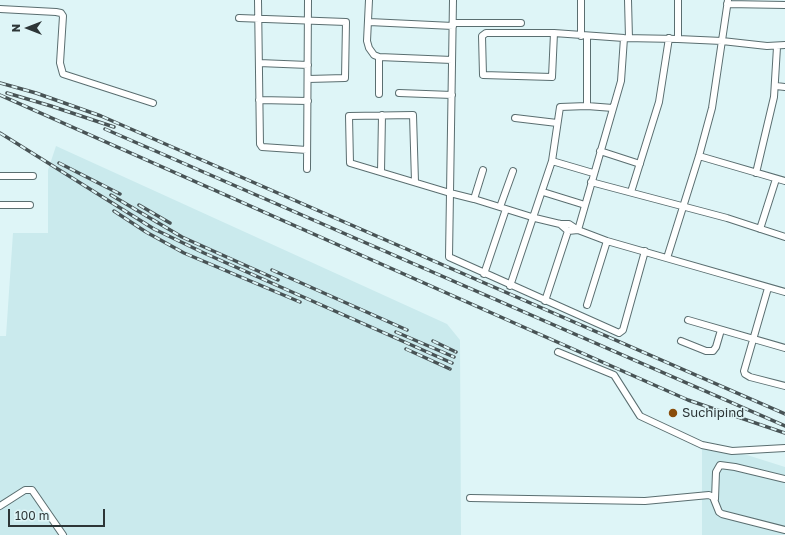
<!DOCTYPE html>
<html>
<head>
<meta charset="utf-8">
<style>
	body { margin:0 }
	#map { position:relative; width:785px; height:535px; overflow:hidden; background:#def5f7; font-family:"Golos Text",sans-serif }
	canvas { display:block }
	.north { position:absolute; left:8px; top:8px; width:40px; height:40px; -webkit-text-stroke:3px #def5f7; paint-order:stroke; rotate:270deg; font-size:11px; font-weight:700; line-height:16px; text-align:center; color:#2d3637 }
	.north::after { content:''; display:block; margin:auto; width:14px; height:18px; background:#2d3637; clip-path:polygon(50% 0,100% 100%,50% 72%,0 100%) }
	.scale { position:absolute; left:8px; top:509px; width:97px; height:18px; box-sizing:border-box; border:2px solid #2d3637; border-top:0; padding-left:5px; font-size:12px; line-height:14px; white-space:nowrap; color:#2d3637; -webkit-text-stroke:3px #def5f7; paint-order:stroke }
</style>
</head>
<body>
<div id="map">
<canvas width="785" height="535"></canvas>
<div class="north">N</div>
<div class="scale">100 m</div>
</div>
<script>
const ctx = document.querySelector('canvas').getContext('2d');
ctx.lineJoin = 'round';
function paint(path, color) { ctx.fillStyle = color; ctx.fill(path, 'evenodd'); }
const shape = rows => new Path2D(rows.map(r => 'M' + r).join(''));
function stroke(path, color, width, dash) { ctx.strokeStyle = color; ctx.lineWidth = width; ctx.lineCap = dash ? 'butt' : 'round'; ctx.setLineDash(dash || []); ctx.stroke(path); }
function label(font, color, halo, rows, align = 'center') {
  ctx.font = font + ' "Golos Text",sans-serif'; ctx.lineWidth = 3; ctx.setLineDash([]); ctx.textBaseline = 'middle'; ctx.strokeStyle = halo; ctx.fillStyle = color; for (const [text, x, y, turn = 0] of rows) {
    ctx.save(); ctx.translate(x, y); ctx.rotate((+turn || 0) * Math.PI / 180); ctx.textAlign = isNaN(turn) ? turn : align; if (halo) ctx.strokeText(text, 0, 0); ctx.fillText(text, 0, 0); ctx.restore();
  }
}
paint(shape([
	[56,146,447,324,460,340,461,535,0,535,0,336,6,336,13,233,48,233,48,170],
	[702,446,747,455,785,467,785,535,702,535]
]), '#caeaed');
const minor = shape([
	[258,0,260,144,262,147,307,150],
	[369,0,367,41,369,48,374,55,379,57,452,60],
	[453,0,449,257,619,333,623,330,645,251],
	[628,0,629,38],
	[678,0,678,39],
	[727,4,785,5],
	[0,9,56,12,61,13,63,16,60,63,63,74,153,103],
	[239,18,346,22,345,78,308,79],
	[369,22,453,26],
	[453,23,521,23],
	[554,33,552,77,483,75,482,36,486,33,554,33,624,38,678,39,722,41,767,46,785,45],
	[581,36,581,0],
	[587,36,587,106],
	[259,63,308,65],
	[776,86,785,87],
	[399,93,452,95],
	[379,94,379,57],
	[259,100,308,101],
	[515,118,557,123],
	[600,151,640,164],
	[699,156,785,181],
	[552,161,593,173],
	[307,169,308,0],
	[381,172,382,115],
	[756,173,774,97,777,47],
	[0,176,33,176],
	[415,182,413,115,349,116,350,163,450,193,474,199,535,218,560,224,569,224,578,230,607,241,785,292],
	[591,182,727,218,785,237],
	[543,192,585,205],
	[631,192,659,102,669,38],
	[474,199,483,170],
	[0,205,30,205],
	[500,207,513,171],
	[560,224,568,231,578,230,621,81,624,38],
	[760,229,776,179],
	[667,258,699,156,712,108,728,0],
	[484,274,506,209],
	[510,286,552,161,560,107,587,106,613,108],
	[768,288,744,371,745,374,750,377,785,386],
	[545,301,568,231],
	[587,305,607,241],
	[688,320,785,348],
	[681,341,706,351,713,351,716,347,721,330],
	[558,352,614,375,640,416,702,445,732,451,785,448],
	[470,498,645,501,709,495,713,497,719,512,722,514,785,530],
	[715,499,716,472,720,465,735,467,785,479],
	[0,506,25,490,32,490,63,535]
]);
stroke(minor, '#5a6e70', 8);
stroke(minor, '#fff', 6);
const rail = shape([
	[0,83,36,93,101,116,785,414],
	[7,93,51,106,114,127],
	[0,95,688,400,785,433],
	[105,129,785,426],
	[0,133,154,229,204,253,452,363],
	[59,163,120,194],
	[111,195,182,237,278,280],
	[139,205,170,223],
	[114,211,146,232,184,253,300,302],
	[272,270,407,330],
	[396,332,454,357],
	[433,341,456,352],
	[406,349,450,369]
]);
stroke(rail, '#485355', 3.5);
stroke(rail, '#def5f7', 2, [6]);
for (const [x, y, r, color] of [
	[673,413,5,"#894c0a"]
]) { const dot = new Path2D(); dot.arc(x, y, r, 0, 2 * Math.PI); ctx.fillStyle = color; ctx.fill(dot); stroke(dot, '#def5f7', 1.5); }
label('13px', '#2d3637', '#def5f7', [
	["Suchipind",682,413]
], 'left');
</script>
</body>
</html>
